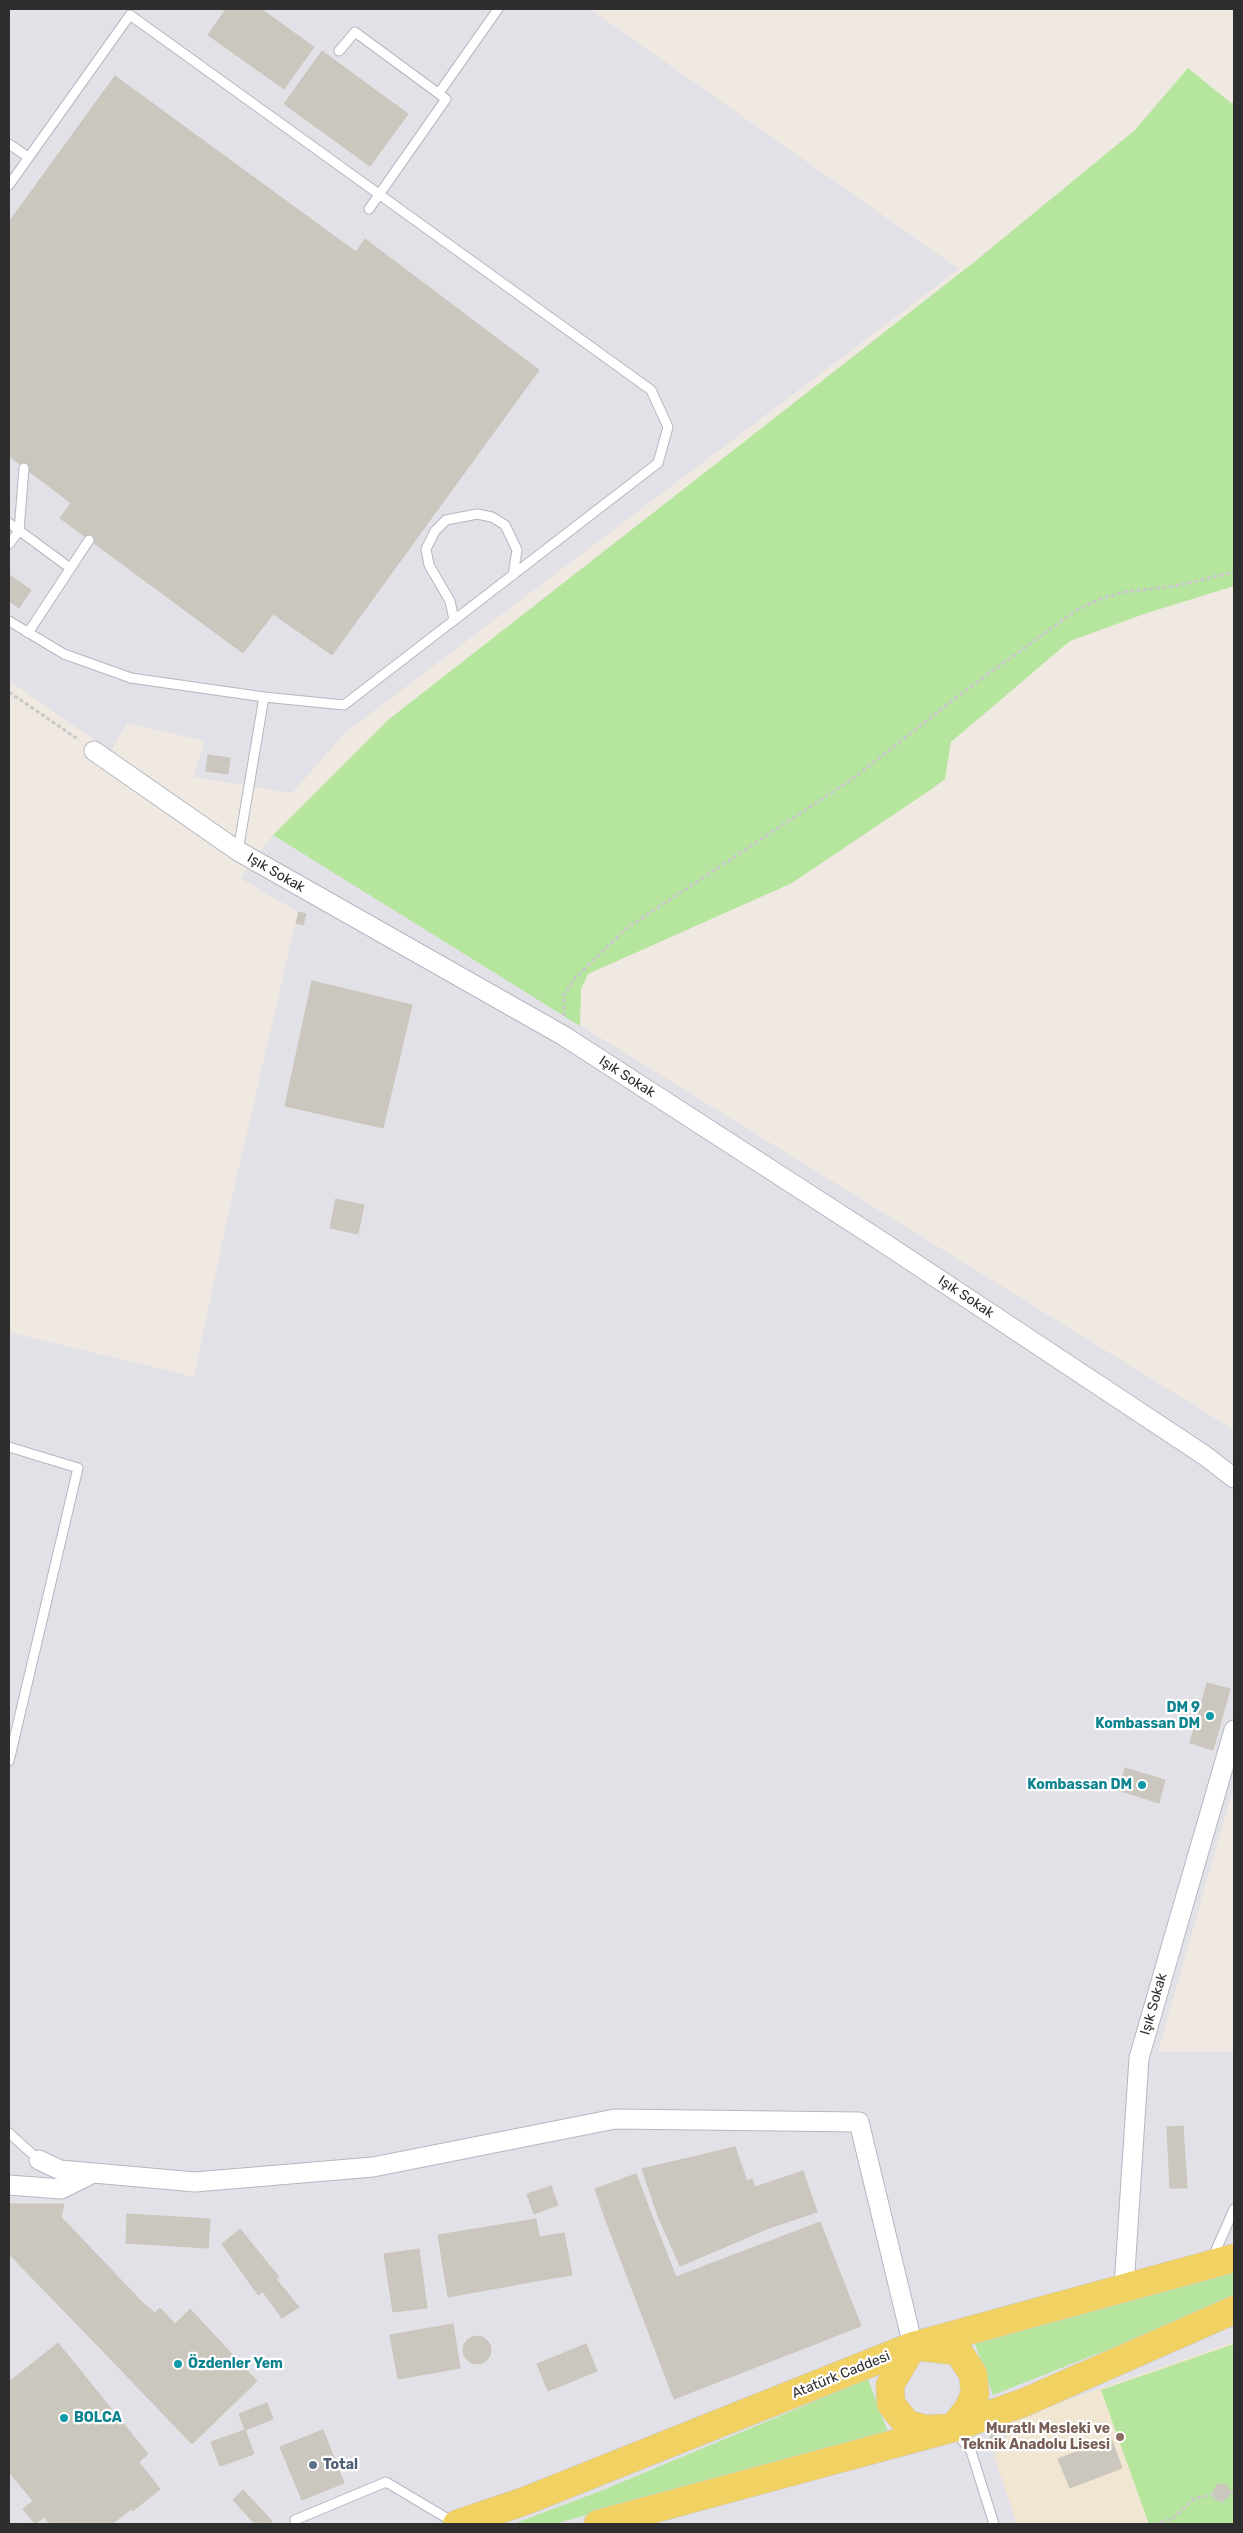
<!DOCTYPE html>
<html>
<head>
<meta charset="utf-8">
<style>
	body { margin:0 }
	#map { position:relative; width:1243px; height:2533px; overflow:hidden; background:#efe9e1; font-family:Rubik,sans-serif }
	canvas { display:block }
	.frame { position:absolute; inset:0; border:10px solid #2e2e2e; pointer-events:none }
</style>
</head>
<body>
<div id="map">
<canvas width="1243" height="2533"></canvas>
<div class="frame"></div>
</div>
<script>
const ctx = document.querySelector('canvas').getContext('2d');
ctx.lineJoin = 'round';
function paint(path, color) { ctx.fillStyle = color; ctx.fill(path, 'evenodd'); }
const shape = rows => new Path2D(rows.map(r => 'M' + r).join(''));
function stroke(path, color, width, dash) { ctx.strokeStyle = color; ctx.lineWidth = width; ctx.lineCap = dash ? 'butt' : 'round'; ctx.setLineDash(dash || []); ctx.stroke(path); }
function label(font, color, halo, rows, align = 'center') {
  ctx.font = font + ' Rubik,sans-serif'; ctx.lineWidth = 4.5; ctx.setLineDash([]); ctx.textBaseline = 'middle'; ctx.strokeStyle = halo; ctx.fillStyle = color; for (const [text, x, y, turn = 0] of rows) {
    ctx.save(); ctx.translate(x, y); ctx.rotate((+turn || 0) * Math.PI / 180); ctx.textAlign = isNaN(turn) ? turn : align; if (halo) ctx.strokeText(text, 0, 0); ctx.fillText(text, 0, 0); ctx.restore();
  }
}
paint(shape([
	[9,9,590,9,959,269,346,732,292,793,194,777,204,741,127,723,111,751,9,681],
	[273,835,1234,1430,1234,1786,1158,2052,1234,2052,1234,2524,9,2524,9,1332,194,1377,228,1215,298,912,240,878]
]), '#e3e1e8');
paint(shape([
	[1234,2342,1234,2524,1017,2524,994,2456,1016,2418]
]), '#f0e6d1');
paint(shape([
	[1188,68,1231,103,1234,102,1234,586,1144,614,1070,641,951,742,945,779,933,788,792,883,588,974,581,989,580,1026,273,835,388,720,978,259,1135,130],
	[1234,2271,1234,2296,1142,2336,993,2395,974,2341],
	[1234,2344,1234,2524,1149,2524,1101,2390],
	[868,2379,888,2432,554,2524,513,2524,603,2490]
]), '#b6e59e');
const building = shape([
	[226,9,261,9,314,47,284,89,208,35,226,9],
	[322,51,408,114,370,166,284,104,322,51],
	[115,76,356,252,365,239,539,370,332,655,273,614,243,653,60,518,71,503,9,456,9,222,115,76],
	[9,575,31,590,19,608,9,601,9,575],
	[208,755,230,758,228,774,206,771,208,755],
	[299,912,306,914,303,925,296,923,299,912],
	[312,981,412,1005,383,1128,285,1106,312,981],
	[336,1199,364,1205,358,1234,330,1228,336,1199],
	[1207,1683,1230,1689,1213,1750,1190,1743,1207,1683],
	[1125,1768,1165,1780,1159,1803,1118,1790,1125,1768],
	[1183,2126,1187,2188,1170,2188,1167,2127,1183,2126],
	[735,2147,747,2181,658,2216,642,2169,735,2147],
	[803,2171,817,2212,769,2228,755,2187,803,2171],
	[636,2174,647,2203,605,2218,595,2189,636,2174],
	[752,2179,769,2228,680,2266,658,2216,752,2179],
	[551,2186,558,2205,534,2214,527,2194,551,2186],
	[647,2203,676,2277,820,2222,861,2326,674,2399,605,2218,647,2203],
	[9,2204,64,2204,61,2217,143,2303,99,2347,9,2254,9,2204],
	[127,2214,210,2219,208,2248,126,2243,127,2214],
	[536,2219,547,2279,448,2297,438,2235,536,2219],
	[240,2229,279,2277,276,2279,299,2307,282,2318,263,2292,258,2295,222,2244,240,2229],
	[564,2233,572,2275,547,2279,539,2237,564,2233],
	[419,2249,427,2308,393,2312,384,2254,419,2249],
	[143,2303,155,2313,160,2308,175,2324,190,2309,257,2381,192,2444,99,2347,143,2303],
	[453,2324,460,2368,398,2379,390,2335,453,2324],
	'463 2350a14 14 0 1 1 28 0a14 14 0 1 1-28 0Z',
	[58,2343,148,2454,139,2462,160,2489,133,2511,131,2509,112,2524,50,2524,44,2517,35,2524,23,2509,33,2501,9,2472,9,2382,58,2343],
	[586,2344,597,2371,548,2391,537,2364,586,2344],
	[267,2403,273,2419,245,2430,239,2414,267,2403],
	[995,2427,1000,2429,995,2440,990,2438,995,2427],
	[245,2430,254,2454,220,2466,211,2442,245,2430],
	[323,2430,344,2483,302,2500,280,2447,323,2430],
	[1111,2438,1122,2468,1070,2488,1058,2459,1111,2438],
	[1218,2484,1227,2485,1230,2493,1224,2500,1216,2499,1213,2491,1218,2484],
	[243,2490,272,2521,269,2524,255,2524,233,2500,243,2490]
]);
paint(building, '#cbc7bf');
stroke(building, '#cbc5ba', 1);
const service = shape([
	[339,51,355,32,446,99,369,209],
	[439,93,498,9],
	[9,144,28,157],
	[9,185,130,15,651,390,668,427,658,463,344,705,264,697,131,678,64,654,9,621],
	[9,523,70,568],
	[9,544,19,531,24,468],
	[454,620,450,601,429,565,426,549,435,531,446,520,477,514,492,517,505,525,517,550,513,575],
	[28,633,89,540],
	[238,851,264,697],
	[9,1447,78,1468,9,1761],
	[9,2133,39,2160],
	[1212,2259,1234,2209],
	[955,2431,971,2451,994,2524],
	[296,2524,295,2520,386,2482,455,2523]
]);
const minor = shape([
	[94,751,238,851,564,1036,881,1241,1204,1455,1234,1478],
	[39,2160,60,2170,195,2182,373,2167,615,2119,859,2122,913,2346],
	[9,2185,61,2189,93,2173],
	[1124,2287,1139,2058,1234,1730]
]);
const primary = shape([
	[913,2346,958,2351,973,2374,975,2394,968,2409,953,2428,926,2429,907,2424,891,2404,890,2385,913,2346],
	[457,2524,525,2501,913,2346,1234,2258],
	[598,2524,953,2428,1025,2402,1234,2310]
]);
stroke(service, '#b4b7c1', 11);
stroke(minor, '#b4b7c1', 21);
stroke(primary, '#c9c9c9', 29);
stroke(shape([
	[9,692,79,740],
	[564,1016,564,995,575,978,627,928,855,777,958,696,1075,611,1100,599,1124,592,1175,586,1234,572],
	[1154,2524,1172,2519,1195,2498,1212,2495,1213,2498,1222,2501,1234,2491]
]), '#c9c9c9', 3, [4, 2.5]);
stroke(service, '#fff', 9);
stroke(minor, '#fff', 19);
stroke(primary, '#f2d163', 28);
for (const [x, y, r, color] of [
	[1210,1716,5,"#0f9aa8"],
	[1142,1785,5,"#0f9aa8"],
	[178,2364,5,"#0f9aa8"],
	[64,2418,5,"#0f9aa8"],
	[1120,2437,5,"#8d6e63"],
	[313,2465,5,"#5c6f8a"]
]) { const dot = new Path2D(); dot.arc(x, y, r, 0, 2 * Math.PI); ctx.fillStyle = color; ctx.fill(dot); stroke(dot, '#fff', 2); }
label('14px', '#2e2e2e', '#fff', [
	["Işık Sokak",276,873,30],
	["Işık Sokak",627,1077,33],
	["Işık Sokak",966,1297,34],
	["Işık Sokak",1154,2004,-74],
	["Atatürk Caddesi",841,2375,-22]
]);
label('bold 14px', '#0d838f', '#fff', [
	["DM 9",1200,1708],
	["Kombassan DM",1200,1724],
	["Kombassan DM",1132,1785],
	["Özdenler Yem",188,2364,"left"],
	["BOLCA",74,2418,"left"]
], 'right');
label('bold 14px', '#785e54', '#fff', [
	["Muratlı Mesleki ve",1110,2429],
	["Teknik Anadolu Lisesi",1110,2445]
], 'right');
label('bold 14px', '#4e5e75', '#fff', [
	["Total",323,2465]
], 'left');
</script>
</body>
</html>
